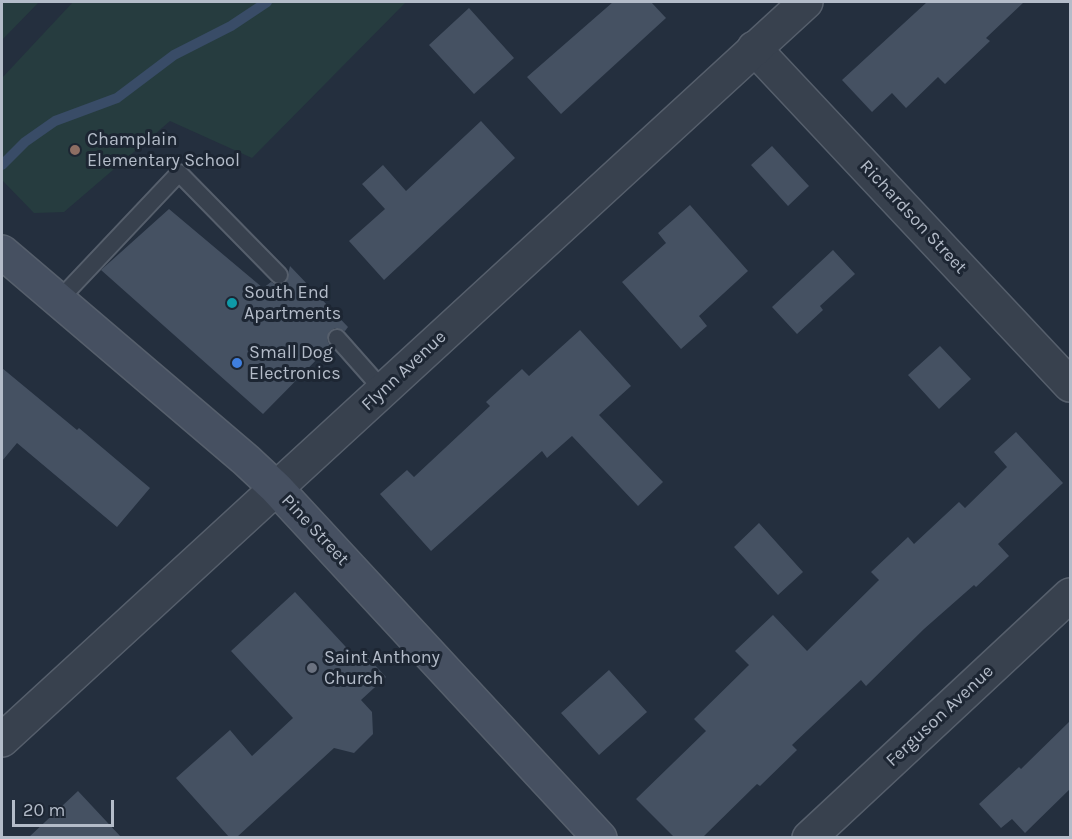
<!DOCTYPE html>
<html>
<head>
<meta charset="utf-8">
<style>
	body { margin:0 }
	#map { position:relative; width:1072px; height:839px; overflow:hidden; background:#242f3e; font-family:Karla,sans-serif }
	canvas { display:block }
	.frame { position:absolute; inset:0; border:3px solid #b4bcc9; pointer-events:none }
	.scale { position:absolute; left:12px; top:800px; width:102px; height:27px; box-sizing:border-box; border:3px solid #b4bcc9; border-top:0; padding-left:8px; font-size:18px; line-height:21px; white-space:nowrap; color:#b4bcc9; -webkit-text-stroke:4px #1d2633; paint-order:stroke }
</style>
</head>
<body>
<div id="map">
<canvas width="1072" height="839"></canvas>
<div class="frame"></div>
<div class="scale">20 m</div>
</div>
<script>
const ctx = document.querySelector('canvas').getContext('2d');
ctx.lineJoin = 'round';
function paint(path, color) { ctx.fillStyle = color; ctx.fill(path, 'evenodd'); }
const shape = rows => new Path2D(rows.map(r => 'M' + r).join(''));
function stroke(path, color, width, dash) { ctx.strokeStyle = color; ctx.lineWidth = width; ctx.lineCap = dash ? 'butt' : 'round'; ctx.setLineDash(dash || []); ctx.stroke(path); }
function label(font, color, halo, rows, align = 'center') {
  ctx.font = font + ' Karla,sans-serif'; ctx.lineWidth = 6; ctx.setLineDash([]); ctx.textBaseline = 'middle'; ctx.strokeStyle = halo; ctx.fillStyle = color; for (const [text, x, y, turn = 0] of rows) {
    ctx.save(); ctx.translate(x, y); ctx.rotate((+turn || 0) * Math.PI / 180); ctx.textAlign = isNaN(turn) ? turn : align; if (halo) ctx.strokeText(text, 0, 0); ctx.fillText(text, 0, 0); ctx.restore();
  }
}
paint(shape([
	[2,2,39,2,2,40],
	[73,2,406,2,252,158,170,121,64,212,34,213,2,180,2,78]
]), '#263c3f');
stroke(shape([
	[2,165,25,142,55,121,117,98,174,55,231,26,267,2]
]), '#394c67', 10);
paint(shape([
	[613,2,651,2,666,18,561,114,527,77],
	[927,2,1024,2,986,38,990,41,945,84,938,77,906,108,892,93,872,112,842,80],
	[469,8,514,58,474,94,429,45],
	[481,121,515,158,384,280,349,241,385,209,362,184,383,165,406,191],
	[772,146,809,186,788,206,751,165],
	[690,205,748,271,699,316,707,326,681,349,622,282,666,243,658,233],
	[169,209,263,288,271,282,277,285,286,283,290,266,348,327,345,331,335,328,330,331,327,340,330,346,263,414,101,270],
	[833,250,855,274,820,306,823,310,797,334,772,307],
	[580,330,631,386,599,415,663,482,638,506,572,436,547,458,542,451,431,551,380,494,407,470,414,477,490,406,486,402,522,369,529,376],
	[940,346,971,379,939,409,908,375],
	[2,368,77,430,79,428,150,488,117,527,17,443,2,461],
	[1016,432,1063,483,998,544,1009,556,976,587,974,585,924,629,866,686,861,680,792,745,797,750,760,786,757,784,703,837,674,837,636,799,706,731,694,719,749,665,735,651,773,615,807,651,879,580,871,572,908,537,914,544,959,502,965,508,1007,467,994,452],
	[759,523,803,572,778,595,734,547],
	[295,592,357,659,364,653,386,677,361,700,372,712,373,734,354,753,334,748,237,837,229,837,176,778,230,730,252,756,293,718,231,651],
	[609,670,647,712,599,755,561,713],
	[1071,720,1071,788,1025,833,1012,819,1001,828,979,804,1019,767,1021,769],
	[78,791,121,837,29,837]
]), '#455162');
const service = shape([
	[58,301,179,173,279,275],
	[337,338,383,390]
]);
const minor = shape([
	[754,48,1070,385],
	[809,838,1070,595]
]);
const tertiary = shape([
	[2,740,806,2]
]);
const secondary = shape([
	[2,252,246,460,276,488,600,838]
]);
stroke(service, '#565f6c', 20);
stroke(minor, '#565f6c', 36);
stroke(tertiary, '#565f6c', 36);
stroke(secondary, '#565f6c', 36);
stroke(service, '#38414e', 16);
stroke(minor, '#38414e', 33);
stroke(tertiary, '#38414e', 33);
stroke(secondary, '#465061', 33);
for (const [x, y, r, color] of [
	[75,150,6,"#8d6e63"],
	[232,303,6,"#0f9aa8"],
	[237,363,6,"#3f7fe0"],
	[312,668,6,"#6b7280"]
]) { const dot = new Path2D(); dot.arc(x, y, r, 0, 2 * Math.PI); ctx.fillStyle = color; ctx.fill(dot); stroke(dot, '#1d2633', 2); }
label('18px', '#b4bcc9', '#1d2633', [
	["Champlain",87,140],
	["Elementary School",87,161],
	["South End",244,293],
	["Apartments",244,314],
	["Small Dog",249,353],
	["Electronics",249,374],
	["Saint Anthony",324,658],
	["Church",324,679]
], 'left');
label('18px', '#b4bcc9', '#1d2633', [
	["Richardson Street",913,217,47],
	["Flynn Avenue",404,371,-43],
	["Pine Street",315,530,47],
	["Ferguson Avenue",940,716,-43]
]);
</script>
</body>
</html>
